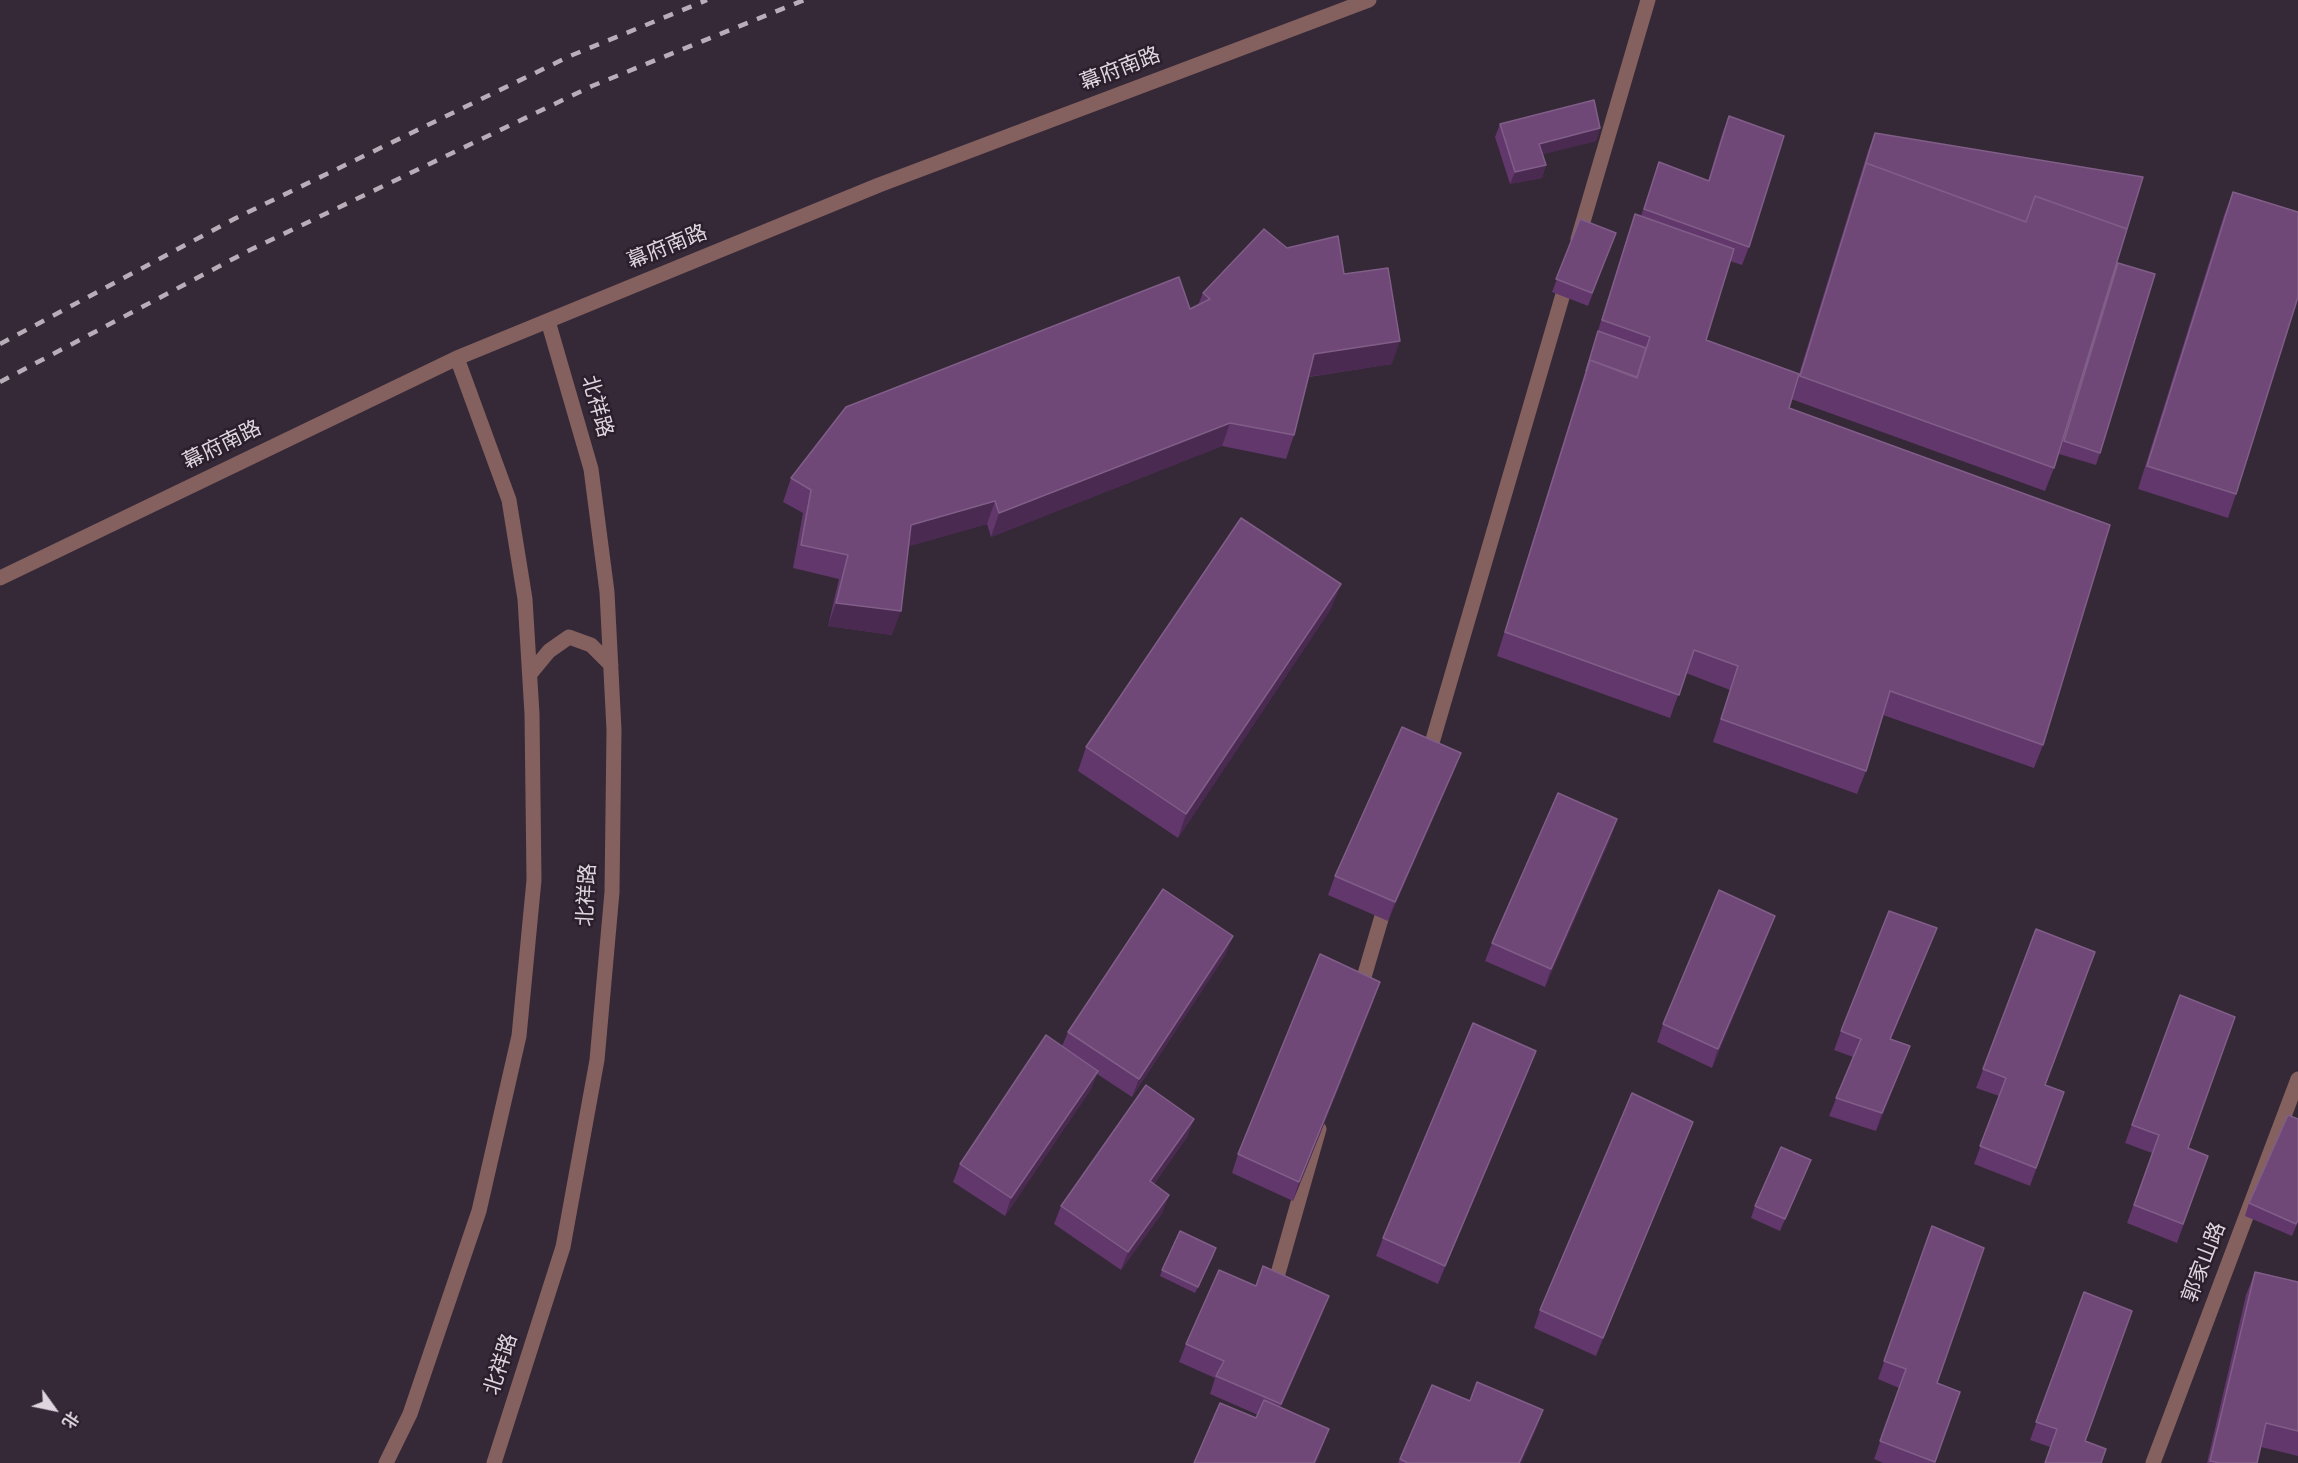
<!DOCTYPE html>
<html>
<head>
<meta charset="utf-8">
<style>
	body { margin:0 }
	#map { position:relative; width:2298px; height:1463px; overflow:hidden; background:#352837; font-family:Overpass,"Noto Sans SC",sans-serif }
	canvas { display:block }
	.north { position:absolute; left:24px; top:1379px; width:60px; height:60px; -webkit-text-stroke:4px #2b1e2d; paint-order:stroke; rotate:123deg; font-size:16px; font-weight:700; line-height:24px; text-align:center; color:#ded5df }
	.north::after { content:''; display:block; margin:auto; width:21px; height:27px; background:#ded5df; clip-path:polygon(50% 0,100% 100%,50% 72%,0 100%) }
</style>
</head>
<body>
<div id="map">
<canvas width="2298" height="1463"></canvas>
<div class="north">北</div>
</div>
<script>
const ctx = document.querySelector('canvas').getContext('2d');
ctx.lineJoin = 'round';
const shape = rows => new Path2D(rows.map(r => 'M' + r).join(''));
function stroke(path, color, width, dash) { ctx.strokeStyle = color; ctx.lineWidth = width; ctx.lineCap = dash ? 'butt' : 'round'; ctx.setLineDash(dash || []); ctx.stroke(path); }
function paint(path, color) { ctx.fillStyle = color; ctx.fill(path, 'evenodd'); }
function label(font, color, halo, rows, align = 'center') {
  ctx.font = font + ' Overpass,"Noto Sans SC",sans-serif'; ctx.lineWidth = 5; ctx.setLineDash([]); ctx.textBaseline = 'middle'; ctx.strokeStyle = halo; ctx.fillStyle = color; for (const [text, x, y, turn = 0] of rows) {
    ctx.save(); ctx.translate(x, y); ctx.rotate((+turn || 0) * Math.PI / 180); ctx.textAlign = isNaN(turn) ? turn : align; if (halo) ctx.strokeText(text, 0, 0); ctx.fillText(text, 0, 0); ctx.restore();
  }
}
stroke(shape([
	[1578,239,1648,0],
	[0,578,457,358,879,185,1369,0],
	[530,674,549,651,569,637,591,645,611,665],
	[1427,760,1568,277],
	[1359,994,1387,899],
	[1273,1291,1319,1129],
	[386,1463,410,1414,479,1211,519,1036,534,880,532,714,525,599,509,500,457,358],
	[494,1463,563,1247,597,1060,612,892,614,730,607,592,591,469,548,321],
	[2153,1463,2298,1079]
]), '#84605f', 15);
stroke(shape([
	[0,344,236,218,570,56,707,0],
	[0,382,250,250,592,86,804,0]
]), '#b8aeb9', 4.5, [10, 10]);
paint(shape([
	[1729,116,1749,247,1742,265,1730,261,1706,340,1799,374,1868,151,1875,133,2054,468,2045,491,1791,399,1789,408,2043,745,2034,768,1883,715,1866,771,1857,794,1713,742,1730,690,1686,673,1670,718,1497,656,1627,237,1635,214,1641,216,1659,162,1708,181,1722,134],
	[1500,124,1600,128,1596,141,1543,154,1546,165,1542,178,1510,184,1495,137],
	[2233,192,2236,494,2228,518,2138,489,2224,215],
	[1580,219,1616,233,1588,306,1552,292],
	[1287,248,1344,274,1392,364,1309,377,1294,435,1286,459,1222,446,991,537,987,524,909,546,892,635,828,626,839,579,793,568,803,513,783,502,791,478,1190,309,1198,305,1203,293],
	[2118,263,2100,453,2096,465,2059,454],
	[1332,607,1178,838,1078,771,1086,747],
	[1454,771,1388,921,1328,895,1335,876],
	[1611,837,1545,987,1485,961,1492,943],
	[1775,916,1768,934,1712,1068,1657,1042,1663,1024],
	[2036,929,2045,1085,2064,1092,2030,1186,1974,1164,1999,1096,1976,1088],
	[1930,946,1891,1039,1903,1064,1876,1131,1829,1116,1853,1057,1834,1050,1841,1031],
	[1226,954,1132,1097,1097,1074,1091,1089,1005,1216,953,1182,960,1164,1062,1046,1068,1032],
	[2180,995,2188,1148,2208,1156,2177,1243,2127,1223,2152,1153,2125,1143],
	[1374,1000,1293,1201,1232,1173,1238,1154],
	[1529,1070,1438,1284,1376,1256,1383,1238],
	[1194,1119,1187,1137,1154,1184,1169,1195,1162,1213,1121,1270,1054,1224,1061,1206],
	[1693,1122,1686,1140,1596,1356,1534,1328,1540,1310],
	[1806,1173,1780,1231,1751,1218,1755,1206],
	[2249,1203,2298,1222,2292,1236,2245,1216],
	[1932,1226,1937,1383,1960,1392,1935,1463,1883,1463,1874,1459,1899,1388,1878,1379],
	[1214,1255,1195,1293,1160,1276,1162,1270],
	[2255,1272,2298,1282,2298,1456,2261,1447,2257,1463,2207,1463,2246,1295],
	[2084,1292,2085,1441,2050,1447,2030,1440],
	[1322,1314,1281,1407,1329,1429,1316,1463,1194,1463,1256,1418,1258,1415,1210,1394,1215,1378,1179,1362,1186,1344],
	[1432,1385,1470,1401,1543,1410,1536,1429,1521,1463,1398,1463]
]), '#61376c');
paint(shape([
	[1600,128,1596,141,1535,156,1539,144],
	[1546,165,1542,178,1510,184,1515,172],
	[1400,341,1392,364,1306,377,1314,354],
	[1230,423,1222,446,991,537,999,513],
	[995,501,987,524,903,548,911,525],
	[1341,584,1332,607,1178,838,1186,814],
	[836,603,901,611,892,635,828,626],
	[1461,753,1454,771,1388,921,1395,902],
	[1617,819,1611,837,1545,987,1551,969],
	[1775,916,1768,934,1712,1068,1718,1049],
	[1937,928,1930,946,1884,1057,1890,1039],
	[1233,936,1226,954,1132,1097,1139,1079],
	[1380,982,1374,1000,1293,1201,1299,1182],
	[1910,1046,1903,1064,1876,1131,1882,1113],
	[1536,1051,1529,1070,1438,1284,1445,1266],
	[1098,1071,1091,1089,1005,1216,1011,1198],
	[1194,1119,1187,1137,1143,1199,1150,1181],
	[1693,1122,1686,1140,1596,1356,1603,1338],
	[1811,1160,1806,1173,1780,1231,1785,1219],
	[1169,1195,1162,1213,1121,1270,1128,1252],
	[1329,1296,1322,1314,1274,1423,1281,1404],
	[1543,1410,1536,1429,1521,1463,1519,1463],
	[1329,1429,1316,1463,1314,1463]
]), '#4a2a51');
const building = shape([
	[1594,100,1600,128,1539,144,1546,165,1515,172,1500,124,1594,100],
	[1729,116,1784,136,1749,247,1644,209,1659,162,1709,181,1729,116],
	[1875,133,2143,177,2127,229,2035,196,2026,222,1866,163,1864,169,1875,133],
	[1866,163,2026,222,2035,196,2127,229,2054,468,1800,376,1866,163],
	[2233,192,2298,212,2298,297,2236,494,2147,466,2233,192],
	[1635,214,1734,249,1706,340,1799,374,1789,408,2110,525,2043,745,1890,691,1866,771,1721,719,1738,666,1694,650,1679,695,1505,632,1590,360,1637,378,1650,337,1602,320,1635,214],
	[1580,219,1616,233,1592,293,1556,279,1580,219],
	[1264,229,1287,248,1338,236,1344,274,1388,268,1400,341,1314,354,1294,435,1230,423,999,513,995,501,911,525,901,611,836,603,848,555,801,545,811,490,791,478,846,407,1179,277,1190,309,1210,299,1203,293,1264,229],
	[2118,263,2155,274,2100,453,2064,441,2118,263],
	[1598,331,1646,348,1637,377,1590,360,1586,371,1598,331],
	[1241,518,1341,584,1186,814,1086,747,1241,518],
	[1402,727,1461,753,1395,902,1335,876,1402,727],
	[1558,793,1617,819,1551,969,1492,943,1558,793],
	[1163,889,1233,936,1139,1079,1068,1032,1163,889],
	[1719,890,1775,916,1718,1049,1663,1024,1719,890],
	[1889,911,1937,928,1890,1039,1910,1046,1882,1113,1836,1098,1861,1039,1841,1031,1889,911],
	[2036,929,2095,952,2045,1085,2064,1092,2036,1168,1980,1146,2006,1078,1983,1069,2036,929],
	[1320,954,1380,982,1299,1182,1238,1154,1320,954],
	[2180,995,2235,1017,2188,1148,2208,1156,2183,1224,2134,1205,2159,1135,2132,1125,2180,995],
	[1473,1023,1536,1051,1445,1266,1383,1238,1473,1023],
	[1046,1035,1098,1071,1011,1198,960,1164,1046,1035],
	[1146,1085,1194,1119,1150,1181,1169,1195,1128,1252,1061,1206,1146,1085],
	[1632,1093,1693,1122,1603,1338,1540,1310,1632,1093],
	[2288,1115,2298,1119,2298,1220,2296,1224,2249,1203,2288,1115],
	[1781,1147,1811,1160,1785,1219,1755,1206,1781,1147],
	[1932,1226,1984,1248,1937,1383,1960,1392,1935,1462,1880,1441,1906,1369,1884,1361,1932,1226],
	[1180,1231,1216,1248,1198,1287,1162,1270,1180,1231],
	[1263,1266,1329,1296,1281,1404,1216,1376,1224,1361,1186,1344,1219,1270,1256,1286,1263,1266],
	[2255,1272,2298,1282,2298,1431,2266,1423,2257,1463,2220,1463,2210,1461,2255,1272],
	[2084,1292,2132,1311,2085,1441,2106,1449,2101,1463,2045,1463,2057,1429,2036,1422,2084,1292],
	[1477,1382,1543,1410,1519,1463,1408,1463,1400,1459,1432,1385,1470,1401,1477,1382],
	[1264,1400,1329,1429,1314,1463,1194,1463,1220,1403,1256,1418,1264,1400]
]);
paint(building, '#6f4878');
stroke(building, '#805e88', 1.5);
label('21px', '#ded5df', '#2b1e2d', [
	["幕府南路",1121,71,-21],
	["幕府南路",668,249,-22],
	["北祥路",595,407,74],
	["幕府南路",223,447,-26],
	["北祥路",589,895,-87],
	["郭家山路",2206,1263,-69],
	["北祥路",503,1365,-72]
]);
</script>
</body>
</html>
